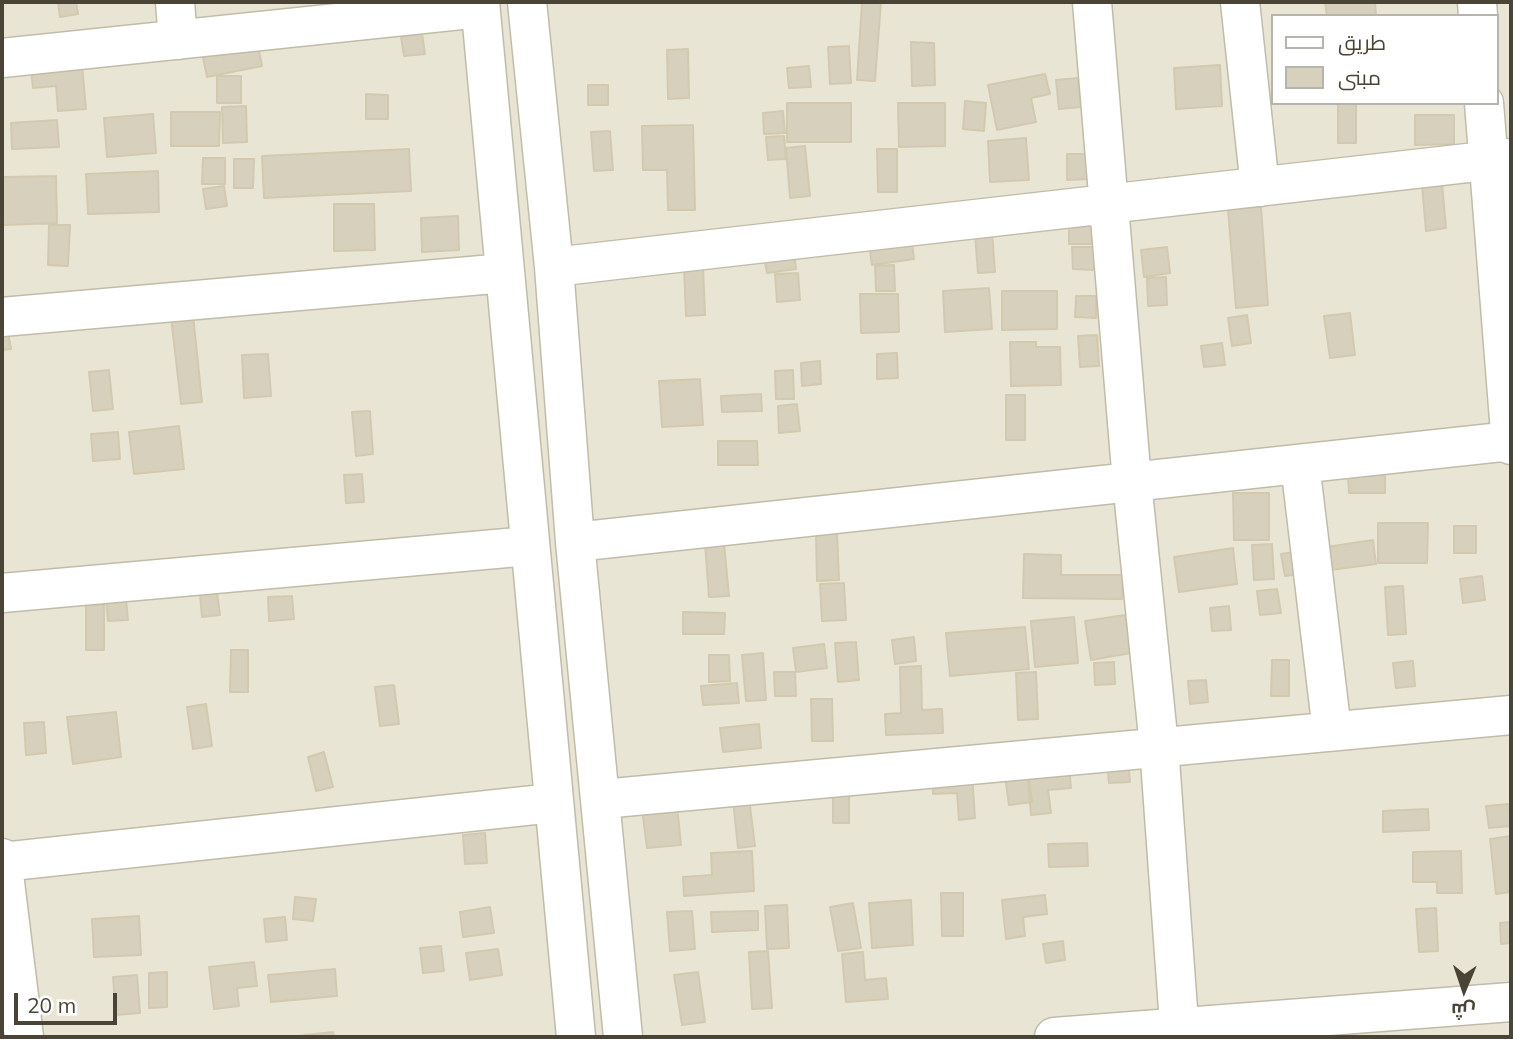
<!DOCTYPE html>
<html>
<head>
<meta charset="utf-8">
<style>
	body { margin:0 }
	#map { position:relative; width:1513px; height:1039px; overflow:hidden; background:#f5f2e7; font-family:Mulish,Cairo,sans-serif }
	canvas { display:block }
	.frame { position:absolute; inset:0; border:4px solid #494435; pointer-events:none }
	.legend { position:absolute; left:1271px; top:14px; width:228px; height:91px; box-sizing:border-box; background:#fff; border:2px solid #b6b4ae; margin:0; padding:9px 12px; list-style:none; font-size:21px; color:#494435 }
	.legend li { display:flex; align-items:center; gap:14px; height:35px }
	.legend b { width:35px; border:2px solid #b6b4ae }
	.north { position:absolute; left:1429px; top:955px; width:70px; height:70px; -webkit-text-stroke:5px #fff; paint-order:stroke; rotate:182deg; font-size:19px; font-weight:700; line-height:28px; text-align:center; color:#494435 }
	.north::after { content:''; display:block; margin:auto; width:24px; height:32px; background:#494435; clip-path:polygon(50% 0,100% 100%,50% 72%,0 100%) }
	.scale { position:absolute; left:14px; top:993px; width:103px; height:32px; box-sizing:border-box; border:4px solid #494435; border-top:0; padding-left:9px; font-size:21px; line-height:24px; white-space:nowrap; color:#494435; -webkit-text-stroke:5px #fff; paint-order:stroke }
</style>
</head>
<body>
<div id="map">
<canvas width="1513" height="1039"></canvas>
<div class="frame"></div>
<ul class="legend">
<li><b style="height:9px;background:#fff"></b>طريق</li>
<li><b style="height:19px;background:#d7d0bc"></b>مبنى</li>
</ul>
<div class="north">ش</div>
<div class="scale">20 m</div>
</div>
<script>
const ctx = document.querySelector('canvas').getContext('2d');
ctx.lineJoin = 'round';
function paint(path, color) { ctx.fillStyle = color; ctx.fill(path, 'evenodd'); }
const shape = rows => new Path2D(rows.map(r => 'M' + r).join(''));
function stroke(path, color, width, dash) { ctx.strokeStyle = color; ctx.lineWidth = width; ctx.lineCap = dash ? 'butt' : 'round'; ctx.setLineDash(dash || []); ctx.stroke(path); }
paint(shape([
	[2,2,1511,2,1511,1037,2,1037],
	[1273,16,1497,16,1497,103,1273,103]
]), '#e9e5d5');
const building = shape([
	[58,2,76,2,78,14,60,17,58,2],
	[862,2,881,2,875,81,857,80,862,2],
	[1325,2,1375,2,1376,16,1327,16,1325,2],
	[422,34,425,54,404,56,401,37,422,34],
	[911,42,934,43,935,85,912,86,911,42],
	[258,46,262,66,207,77,203,57,258,46],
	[849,46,851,83,830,84,828,47,849,46],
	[688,49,689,98,668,99,667,50,688,49],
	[82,65,86,109,58,111,56,86,33,88,31,69,82,65],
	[1220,65,1222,106,1176,109,1174,68,1220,65],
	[809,66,811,87,789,88,787,68,809,66],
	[1045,74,1050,94,1031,98,1036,122,997,130,988,85,1045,74],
	[217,76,241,76,241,103,217,103,217,76],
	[1078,78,1081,107,1059,109,1056,80,1078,78],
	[588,85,608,85,608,105,588,105,588,85],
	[366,94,388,95,388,119,366,119,366,94],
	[965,101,986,103,984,131,963,129,965,101],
	[787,103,851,103,851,142,787,142,787,103],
	[898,103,945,103,945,146,899,147,898,103],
	[1338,103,1356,103,1356,143,1338,143,1338,103],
	[246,106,247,142,223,143,222,107,246,106],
	[783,111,785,133,764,134,763,113,783,111],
	[171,112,220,112,219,146,171,146,171,112],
	[153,114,156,153,107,157,104,118,153,114],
	[1415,115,1454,115,1454,144,1415,145,1415,115],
	[57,120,59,147,12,149,11,123,57,120],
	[693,125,695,210,668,210,667,170,643,170,642,126,693,125],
	[610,131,613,170,594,171,591,132,610,131],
	[784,136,786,159,768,160,766,137,784,136],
	[1026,138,1029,180,990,182,988,141,1026,138],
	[805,146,810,196,790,198,786,148,805,146],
	[409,149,411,191,264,198,262,156,409,149],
	[877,149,897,149,897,192,878,192,877,149],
	[1067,154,1087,154,1089,179,1067,180,1067,154],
	[203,158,225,158,225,184,202,184,203,158],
	[234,159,254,159,253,188,234,188,234,159],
	[158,171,159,212,88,214,86,174,158,171],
	[56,176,57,223,2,225,2,177,56,176],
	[1442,183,1446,228,1426,231,1422,185,1442,183],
	[224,186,227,206,206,209,203,189,224,186],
	[334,204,374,204,375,250,334,251,334,204],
	[1261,207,1268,305,1236,308,1228,209,1261,207],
	[458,216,459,250,422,252,421,218,458,216],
	[1069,224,1091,225,1092,244,1069,244,1069,224],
	[49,225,70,225,68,266,48,265,49,225],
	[992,232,995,272,978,273,975,234,992,232],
	[911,237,914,259,872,265,869,244,911,237],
	[1072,247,1094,247,1094,270,1073,269,1072,247],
	[1167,247,1170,273,1144,277,1141,250,1167,247],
	[794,253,796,269,767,273,764,257,794,253],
	[894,265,895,291,876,291,875,266,894,265],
	[703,267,705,315,686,316,684,268,703,267],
	[798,273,800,300,777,302,775,274,798,273],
	[1166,277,1167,305,1148,306,1147,278,1166,277],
	[989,288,992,329,945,332,943,291,989,288],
	[1002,291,1057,291,1057,329,1002,330,1002,291],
	[860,294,898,294,899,332,861,333,860,294],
	[1076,296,1096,296,1096,318,1075,317,1076,296],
	[1350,313,1355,355,1330,358,1324,316,1350,313],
	[193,314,202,402,181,404,171,317,193,314],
	[1247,315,1251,343,1232,346,1228,318,1247,315],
	[7,327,11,349,2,350,2,328,7,327],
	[1097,335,1099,366,1080,367,1078,336,1097,335],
	[1010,342,1036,342,1036,347,1060,347,1061,385,1011,386,1010,342],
	[1222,343,1225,365,1204,367,1201,346,1222,343],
	[897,353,898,378,877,379,877,354,897,353],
	[268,354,271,396,244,398,242,355,268,354],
	[820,361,821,384,802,386,801,363,820,361],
	[109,370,113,409,93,411,89,372,109,370],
	[793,370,794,399,776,399,775,371,793,370],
	[700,379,703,425,662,427,659,381,700,379],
	[761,394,762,411,722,412,721,396,761,394],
	[1006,395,1025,395,1025,440,1006,440,1006,395],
	[797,404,800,431,779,433,778,406,797,404],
	[370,411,373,454,356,456,352,412,370,411],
	[179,426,184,469,134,474,129,432,179,426],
	[118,432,120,459,93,461,91,434,118,432],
	[718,441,757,441,758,465,718,465,718,441],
	[362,474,364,502,346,503,344,475,362,474],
	[1348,475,1385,475,1385,493,1349,493,1348,475],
	[1233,493,1269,493,1269,540,1234,540,1233,493],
	[1378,523,1428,523,1427,563,1378,563,1378,523],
	[1454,526,1476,526,1476,553,1454,553,1454,526],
	[837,533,839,580,817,581,816,534,837,533],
	[1373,540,1376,564,1285,576,1281,554,1373,540],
	[724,543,729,596,709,597,705,544,724,543],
	[1272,544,1274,579,1254,580,1252,545,1272,544],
	[1233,548,1237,584,1179,592,1174,557,1233,548],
	[1024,554,1061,555,1061,575,1123,575,1122,599,1023,598,1024,554],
	[1482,576,1485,600,1463,603,1460,579,1482,576],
	[844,583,846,620,822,621,820,584,844,583],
	[1403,586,1406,634,1388,635,1385,587,1403,586],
	[1277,589,1281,613,1260,615,1257,591,1277,589],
	[217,593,220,615,202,617,200,594,217,593],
	[292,596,294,619,269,621,268,597,292,596],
	[126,599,128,620,108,621,106,600,126,599],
	[86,605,104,605,104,650,86,650,86,605],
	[1229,606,1231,630,1212,631,1210,608,1229,606],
	[683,612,725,613,724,634,683,634,683,612],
	[1125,615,1131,653,1091,660,1085,621,1125,615],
	[1074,617,1078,663,1035,667,1031,621,1074,617],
	[1025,627,1029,669,950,676,946,633,1025,627],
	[914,637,916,661,895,664,892,640,914,637],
	[856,642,859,680,838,682,835,643,856,642],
	[824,644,827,668,796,672,793,648,824,644],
	[231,650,248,650,248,692,230,692,231,650],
	[763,653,766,700,746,701,742,655,763,653],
	[709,655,729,655,730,681,709,682,709,655],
	[1272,660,1289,660,1289,696,1271,696,1272,660],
	[1413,661,1415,686,1396,688,1393,663,1413,661],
	[1114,662,1115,684,1095,685,1094,663,1114,662],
	[921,666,922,710,942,709,943,733,886,735,885,714,901,713,900,667,921,666],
	[774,672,795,672,796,696,775,696,774,672],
	[1036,672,1038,719,1018,720,1016,673,1036,672],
	[1206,680,1208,702,1190,704,1188,681,1206,680],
	[737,683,739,703,703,705,701,686,737,683],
	[394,685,399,724,380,726,375,687,394,685],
	[811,699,832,699,833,741,812,741,811,699],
	[206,704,212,746,193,749,187,707,206,704],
	[116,712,121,757,73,764,67,717,116,712],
	[44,722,46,753,26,755,24,723,44,722],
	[759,724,761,748,723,752,720,728,759,724],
	[324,752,333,787,316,791,308,757,324,752],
	[1128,762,1130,782,1109,783,1107,763,1128,762],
	[1069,767,1071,788,1048,790,1051,813,1031,815,1027,771,1069,767],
	[1028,772,1032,802,1009,805,1005,776,1028,772],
	[972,773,975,818,959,820,957,793,933,794,933,775,972,773],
	[833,788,849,788,849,823,833,823,833,788],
	[749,798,755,846,738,848,733,800,749,798],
	[1509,804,1511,826,1489,828,1486,806,1509,804],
	[677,805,681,845,647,848,642,809,677,805],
	[1428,809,1429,830,1383,832,1383,811,1428,809],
	[485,833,487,863,465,864,463,835,485,833],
	[1511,836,1511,892,1496,894,1490,839,1511,836],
	[1087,843,1088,866,1049,867,1048,844,1087,843],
	[752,851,754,891,684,896,683,877,712,875,711,853,752,851],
	[1461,851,1462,893,1437,893,1437,882,1413,882,1413,852,1461,851],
	[941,893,963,893,963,936,942,936,941,893],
	[1045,895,1047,914,1023,917,1025,936,1006,939,1002,900,1045,895],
	[295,897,316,899,313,921,293,919,295,897],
	[911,900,913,945,872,948,869,903,911,900],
	[853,903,861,948,838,951,830,907,853,903],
	[787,905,789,948,767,949,765,906,787,905],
	[490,907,494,933,463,937,460,912,490,907],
	[1436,908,1438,951,1419,952,1416,909,1436,908],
	[692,911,695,949,670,951,667,912,692,911],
	[758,911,758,930,712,932,711,912,758,911],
	[139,916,141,955,94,957,92,919,139,916],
	[285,917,287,940,266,942,264,919,285,917],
	[1511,922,1511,943,1501,944,1500,923,1511,922],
	[1063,941,1065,960,1046,963,1043,944,1063,941],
	[441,946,444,971,423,973,420,948,441,946],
	[498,949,502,975,470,980,466,953,498,949],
	[768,951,772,1008,752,1009,749,952,768,951],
	[863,952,865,980,886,978,888,999,846,1002,842,954,863,952],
	[254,962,257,986,237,988,239,1006,214,1009,209,967,254,962],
	[335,969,337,996,271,1002,268,975,335,969],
	[167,972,167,1007,149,1008,149,973,167,972],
	[698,972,705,1022,682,1025,674,975,698,972],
	[137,975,140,1013,116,1015,113,977,137,975],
	[333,1032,334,1037,298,1037,297,1036,333,1032]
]);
paint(building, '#d7d0bc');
stroke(building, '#d3c9ae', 2);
const minor = shape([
	[175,2,178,40],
	[480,2,576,1037],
	[527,2,554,267,575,542,623,1037],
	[1092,2,1132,482,1159,746,1180,1037],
	[1240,2,1260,187],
	[1477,2,1478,16],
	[2,58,480,8],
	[1484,103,1511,445],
	[554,267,1511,158],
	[2,317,505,273],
	[1300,464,1332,731],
	[575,542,1511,441],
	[2,593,529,546],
	[602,799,1511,715],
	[2,858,24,1037],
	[2,862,553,803],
	[1054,1037,1511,1002]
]);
stroke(minor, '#c1bca9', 41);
stroke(minor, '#fff', 38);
</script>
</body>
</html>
